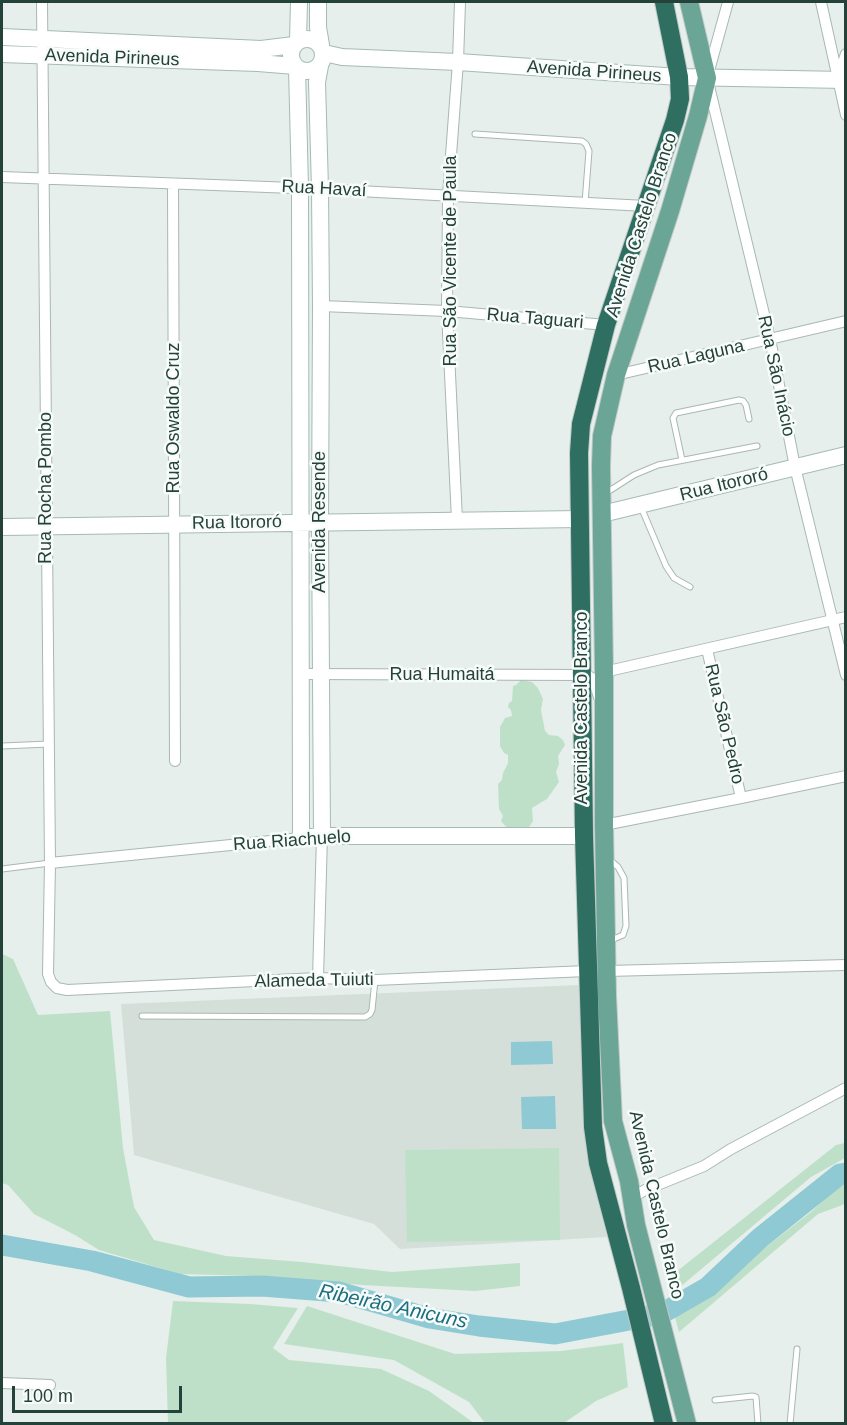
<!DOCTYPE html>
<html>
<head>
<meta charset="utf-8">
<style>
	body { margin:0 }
	#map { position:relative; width:847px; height:1425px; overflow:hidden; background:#e6efeb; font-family:Arial,sans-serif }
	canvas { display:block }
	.frame { position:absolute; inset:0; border:3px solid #24423a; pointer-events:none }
	.scale { position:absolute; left:12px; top:1386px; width:170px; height:27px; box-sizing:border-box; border:3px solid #24423a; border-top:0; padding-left:8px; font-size:18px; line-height:21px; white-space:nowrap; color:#24423a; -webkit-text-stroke:4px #f7fbf9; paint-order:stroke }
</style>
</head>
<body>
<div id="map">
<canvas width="847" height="1425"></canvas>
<div class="frame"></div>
<div class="scale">100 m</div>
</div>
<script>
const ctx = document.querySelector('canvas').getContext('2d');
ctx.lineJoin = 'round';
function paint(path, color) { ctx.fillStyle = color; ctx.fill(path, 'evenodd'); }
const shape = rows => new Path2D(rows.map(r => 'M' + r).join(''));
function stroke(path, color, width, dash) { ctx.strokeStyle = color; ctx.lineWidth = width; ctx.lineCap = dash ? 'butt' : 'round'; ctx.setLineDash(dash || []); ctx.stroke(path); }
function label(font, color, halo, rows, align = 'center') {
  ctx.font = font + ' Arial,sans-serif'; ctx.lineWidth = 5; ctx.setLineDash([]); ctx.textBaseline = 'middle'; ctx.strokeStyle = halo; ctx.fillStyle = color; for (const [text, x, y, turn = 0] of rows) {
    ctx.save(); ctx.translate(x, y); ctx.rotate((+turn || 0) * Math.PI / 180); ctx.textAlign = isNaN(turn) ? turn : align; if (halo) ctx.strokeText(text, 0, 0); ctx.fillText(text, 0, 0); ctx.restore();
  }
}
paint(shape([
	[580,985,583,990,585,1142,607,1237,400,1249,374,1224,134,1155,121,1004]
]), '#d4dfda');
paint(shape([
	[521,680,532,682,538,688,543,699,541,710,545,731,549,735,558,736,563,740,565,745,558,756,559,764,556,772,559,782,547,799,532,808,533,821,529,827,525,829,508,829,501,821,503,816,499,809,498,784,502,780,503,773,508,763,508,755,504,753,500,746,500,727,505,718,512,716,511,710,508,707,509,703,512,701,513,686,516,685],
	[2,954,13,959,38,1015,110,1011,123,1148,134,1207,154,1240,226,1256,302,1262,392,1272,520,1263,520,1286,475,1291,362,1285,256,1276,180,1274,99,1250,75,1235,34,1214,8,1185,2,1183],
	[845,1143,845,1158,811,1177,680,1287,671,1276,836,1145],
	[559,1148,560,1240,407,1242,405,1150],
	[843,1182,845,1182,845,1204,818,1214,679,1332,675,1317,811,1212],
	[173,1301,250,1304,298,1308,273,1348,289,1360,381,1369,429,1391,474,1423,168,1423,166,1358],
	[307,1306,455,1354,561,1351,623,1343,628,1387,596,1401,564,1423,485,1423,469,1402,394,1360,284,1344]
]), '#bfe0c8');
paint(shape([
	[552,1041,553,1064,511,1065,511,1042],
	[555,1096,556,1129,522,1129,521,1097]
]), '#8ec9d4');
stroke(shape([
	[2,1245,92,1261,189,1287,262,1286,339,1292,429,1318,479,1326,555,1334,661,1314,708,1287,760,1238,840,1174,846,1173]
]), '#8ec9d4', 21);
const lane = shape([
	[475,134,582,141,586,144,589,151,585,203],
	[682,460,673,418,676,413,739,400,743,401,746,405,749,419],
	[606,493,634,475,658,465,757,446],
	[641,507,666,566,674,578,690,587],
	[2,746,49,744],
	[2,869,50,863],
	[609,941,623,935,626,926,624,878,618,867,610,860],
	[142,1016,365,1017,370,1014,372,1010,375,980],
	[715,1400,753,1396,756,1397,758,1424],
	[790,1424,797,1349]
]);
const street = shape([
	[42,2,50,863,48,974,51,982,57,988,67,990,318,978,375,980,587,971],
	[728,2,707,78,770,339,795,467,846,675],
	[821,2,846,115],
	[837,80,846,54],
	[2,177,320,189,646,206],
	[173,184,175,761],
	[321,306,447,311,606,325],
	[616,375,846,321],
	[457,520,447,311,448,195,458,62,460,2],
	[707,649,741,798],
	[604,672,846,617],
	[301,674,587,675,593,679,599,697],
	[604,825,741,798,846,776],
	[50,863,301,838],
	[607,971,846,965],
	[318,978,322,836],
	[632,1198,645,1190,704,1166,731,1149,846,1088],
	[2,1383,50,1385]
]);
const secondary = shape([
	[318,2,318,27,321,45],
	[2,37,261,49,294,45],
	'291 55a16 16 0 1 1 32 0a16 16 0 1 1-32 0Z',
	[298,41,299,2],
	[324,53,342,57,458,62,679,77,846,80],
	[2,54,258,63,295,66],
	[320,66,317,82,320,189,321,306,320,522,322,836],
	[297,68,300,188,301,838,322,836,584,836],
	[602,514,846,455],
	[2,527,581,519]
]);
const primary = shape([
	[687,1424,636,1225,629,1181,613,1121,607,996,604,825,604,672,601,466,602,436,616,375,670,211,698,116,707,78,689,2]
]);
const highway = shape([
	[664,2,679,77,680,99,675,120,606,325,581,424,579,453,584,836,593,1127,598,1163,631,1288,664,1424]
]);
stroke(lane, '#a8b8b2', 7);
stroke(street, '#a8b8b2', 12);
stroke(secondary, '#a4bbb3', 18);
stroke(primary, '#c2cac8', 20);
stroke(highway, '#c2cac8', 20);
stroke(lane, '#fff', 5);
stroke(street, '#fff', 10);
stroke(secondary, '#fff', 16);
stroke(primary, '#6aa596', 18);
stroke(highway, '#2f6f62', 18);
label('18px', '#24423a', '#f7fbf9', [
	["Avenida Pirineus",112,58,2],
	["Avenida Pirineus",594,72,4],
	["Rua Havaí",324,189,3],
	["Avenida Castelo Branco",642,225,-72],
	["Rua São Vicente de Paula",451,261,-90],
	["Rua Taguari",535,319,5],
	["Rua Laguna",696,357,-13],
	["Rua São Inácio",776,376,78],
	["Rua Oswaldo Cruz",174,418,-90],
	["Rua Itororó",724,485,-14],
	["Rua Rocha Pombo",46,488,-90],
	["Avenida Resende",320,522,-90],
	["Rua Itororó",237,523,-1],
	["Rua Humaitá",442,675],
	["Avenida Castelo Branco",582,708,-90],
	["Rua São Pedro",724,724,77],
	["Rua Riachuelo",292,841,-4],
	["Alameda Tuiuti",314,981,-1],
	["Avenida Castelo Branco",656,1205,77]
]);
label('italic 20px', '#1c6f80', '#f7fbf9', [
	["Ribeirão Anicuns",393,1307,12]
]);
</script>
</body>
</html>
